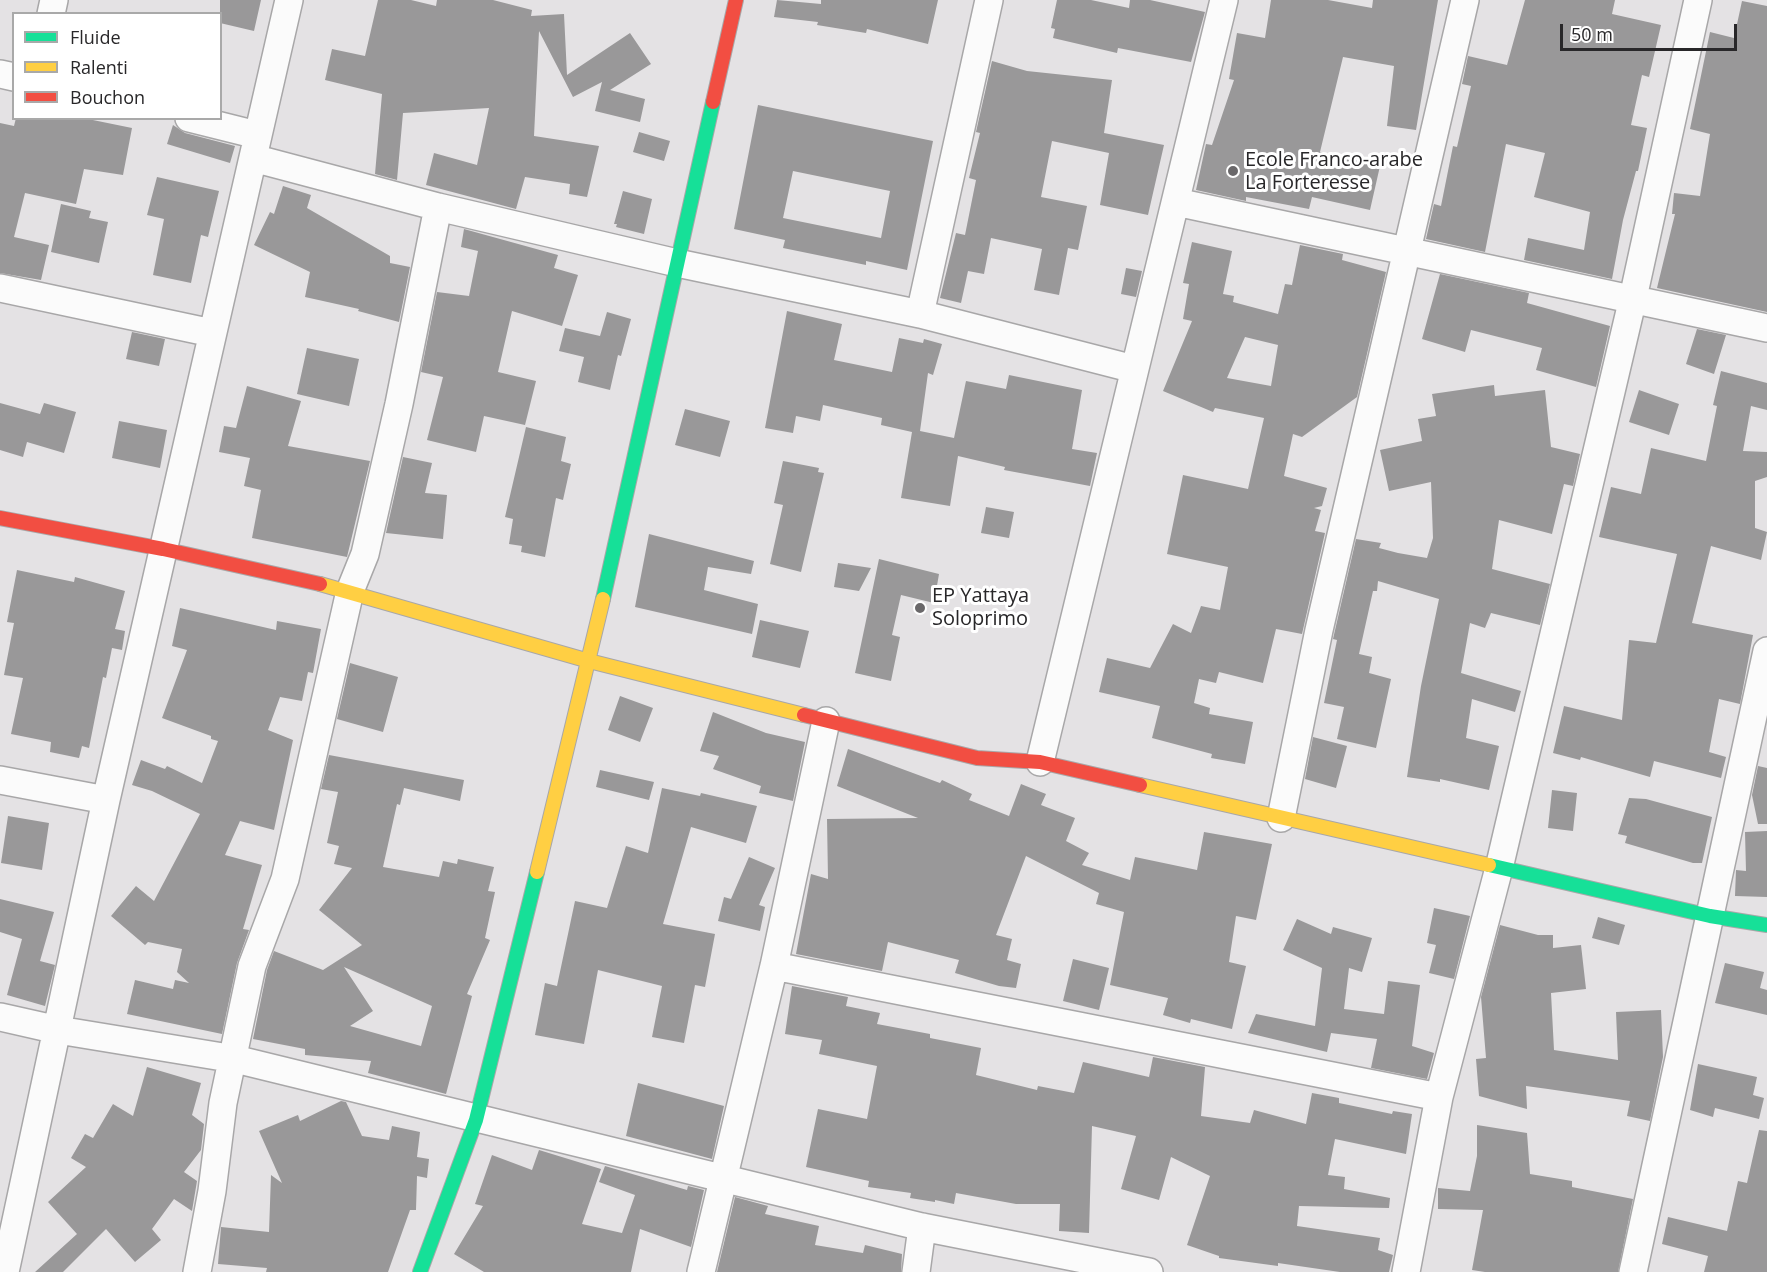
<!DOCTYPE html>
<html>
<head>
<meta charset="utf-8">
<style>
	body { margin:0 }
	#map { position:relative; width:1767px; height:1272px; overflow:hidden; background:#e4e2e4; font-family:"Open Sans",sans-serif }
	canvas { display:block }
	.legend { position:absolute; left:12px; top:12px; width:210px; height:108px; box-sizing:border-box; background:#fff; border:2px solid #a9a9a9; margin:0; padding:8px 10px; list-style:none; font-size:18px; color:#282729 }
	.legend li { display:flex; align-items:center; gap:12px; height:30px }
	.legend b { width:30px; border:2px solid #a9a9a9 }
	.scale { position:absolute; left:1560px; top:24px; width:177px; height:27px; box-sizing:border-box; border:3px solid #282729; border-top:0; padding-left:8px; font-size:18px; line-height:21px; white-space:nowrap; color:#282729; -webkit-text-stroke:4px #fff; paint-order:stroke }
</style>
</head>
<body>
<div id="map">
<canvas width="1767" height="1272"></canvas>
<ul class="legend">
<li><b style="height:8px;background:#16e098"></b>Fluide</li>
<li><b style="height:8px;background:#ffcf43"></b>Ralenti</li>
<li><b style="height:8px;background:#f24e42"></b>Bouchon</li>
</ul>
<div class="scale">50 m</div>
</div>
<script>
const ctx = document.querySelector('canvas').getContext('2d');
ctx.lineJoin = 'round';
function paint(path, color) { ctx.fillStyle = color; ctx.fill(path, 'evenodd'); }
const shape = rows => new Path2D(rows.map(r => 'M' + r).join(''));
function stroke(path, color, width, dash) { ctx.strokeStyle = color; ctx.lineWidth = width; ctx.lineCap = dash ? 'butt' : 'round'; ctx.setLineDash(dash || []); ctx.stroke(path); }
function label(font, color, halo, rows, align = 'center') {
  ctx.font = font + ' "Open Sans",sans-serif'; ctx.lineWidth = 6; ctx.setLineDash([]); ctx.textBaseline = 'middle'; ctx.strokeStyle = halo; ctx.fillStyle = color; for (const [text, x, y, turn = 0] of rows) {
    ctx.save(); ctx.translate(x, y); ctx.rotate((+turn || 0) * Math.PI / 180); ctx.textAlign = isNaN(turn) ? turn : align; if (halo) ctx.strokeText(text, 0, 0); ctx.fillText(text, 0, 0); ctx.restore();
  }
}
paint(shape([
	[220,0,261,0,254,31,220,23],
	[378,0,411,0,436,6,437,0,493,0,532,10,531,16,564,14,567,75,630,33,651,64,610,90,645,99,640,122,595,111,602,82,573,97,539,31,534,136,599,146,587,197,569,194,570,184,525,177,516,209,426,185,434,153,477,165,489,108,403,113,397,180,375,174,382,94,325,80,332,49,365,56],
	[777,0,821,4,821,0,938,0,928,44,867,29,866,33,817,25,818,22,774,17],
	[1057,0,1091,0,1129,8,1130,0,1150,0,1205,12,1191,62,1118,48,1117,53,1053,38,1055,29,1051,28],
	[1271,0,1328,0,1372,8,1373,0,1438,0,1416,130,1387,126,1394,66,1343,57,1320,152,1380,166,1370,210,1312,197,1309,209,1246,197,1246,201,1196,190,1206,144,1212,145,1234,80,1229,79,1237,33,1265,38],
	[1525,0,1615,0,1612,14,1661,25,1649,77,1642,75,1631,125,1647,128,1638,171,1636,171,1623,220,1612,279,1524,260,1528,238,1584,250,1590,212,1534,197,1545,153,1506,144,1485,252,1426,239,1434,204,1441,206,1453,146,1457,147,1471,86,1462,84,1468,56,1507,65],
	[1742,1,1767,6,1767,312,1657,288,1675,214,1672,214,1674,193,1700,196,1710,134,1690,129,1710,32,1734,38],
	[992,61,1027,71,1112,80,1104,133,1164,145,1148,215,1100,205,1109,153,1052,141,1041,197,1087,206,1078,250,1068,248,1059,295,1034,290,1042,249,991,238,984,274,968,271,961,303,940,298,956,233,965,235,976,180,969,178,980,133,976,132],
	[758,105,933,141,907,270,866,261,866,265,783,248,785,240,734,229],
	[793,171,890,191,881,238,783,218],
	[16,118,83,118,132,128,123,175,84,169,76,204,25,193,14,237,49,245,41,280,0,273,0,123,14,126],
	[173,125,185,133,235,146,230,163,167,144],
	[639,132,670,141,664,161,633,152],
	[157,177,219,191,208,237,201,235,191,283,153,275,164,219,147,215],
	[283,186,311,195,307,208,390,256,390,263,410,267,399,322,358,311,359,309,305,297,310,272,254,245,270,212,274,214],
	[623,191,652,199,644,234,616,227,617,224,614,224],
	[61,204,91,211,89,218,108,222,99,263,51,252],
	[464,229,558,255,554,268,578,275,562,326,512,311,498,372,536,381,525,425,484,416,476,452,427,440,443,377,421,372,437,292,469,296,478,251,461,247],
	[1192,242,1232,251,1223,294,1234,296,1233,302,1278,314,1285,284,1292,285,1300,245,1343,254,1342,260,1386,272,1357,397,1302,437,1293,434,1284,476,1327,488,1322,506,1314,508,1321,510,1315,531,1325,533,1302,634,1276,629,1263,683,1219,672,1216,683,1199,679,1194,703,1210,708,1209,714,1253,722,1245,764,1211,758,1212,754,1152,738,1160,706,1099,692,1107,658,1150,668,1173,624,1191,633,1201,606,1220,610,1228,567,1167,554,1183,475,1248,489,1264,418,1215,408,1213,412,1163,391,1192,321,1183,319,1189,284,1183,283],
	[1245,337,1278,345,1271,386,1227,378],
	[1126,268,1142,271,1136,297,1121,294],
	[1440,274,1529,293,1527,303,1610,326,1596,387,1536,370,1542,348,1471,330,1465,352,1422,339],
	[787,311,842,324,834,360,892,372,899,338,923,343,924,339,942,344,933,375,928,373,920,431,954,438,966,381,1006,389,1009,375,1082,390,1072,449,1097,453,1090,486,1004,470,1005,467,958,456,950,506,901,498,912,432,881,425,882,418,823,405,820,421,796,416,793,433,765,428],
	[607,312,631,319,621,356,618,355,610,390,578,382,584,357,559,351,565,328,600,336],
	[1697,329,1726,335,1714,374,1686,364],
	[132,332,165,339,159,366,126,359],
	[307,348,359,359,349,406,297,394],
	[1721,371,1767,383,1767,410,1751,406,1743,451,1767,452,1767,477,1755,481,1755,528,1767,532,1761,560,1711,546,1692,623,1753,635,1740,704,1719,699,1709,752,1726,757,1721,778,1654,761,1650,777,1581,757,1580,760,1553,753,1564,706,1622,720,1629,640,1656,643,1677,554,1599,537,1611,487,1641,494,1651,448,1706,461,1717,406,1713,405],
	[1494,385,1495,396,1545,390,1551,447,1580,454,1573,486,1564,484,1552,534,1499,520,1492,569,1550,584,1540,625,1491,613,1485,628,1470,623,1461,673,1521,691,1515,712,1472,699,1466,738,1499,746,1489,790,1440,779,1440,782,1407,777,1421,686,1439,599,1378,581,1377,591,1373,591,1359,654,1372,657,1369,673,1391,679,1376,748,1337,739,1344,707,1324,703,1337,640,1333,639,1356,539,1381,543,1379,548,1398,553,1427,558,1433,538,1431,482,1389,491,1380,450,1422,441,1418,419,1436,416,1432,394],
	[247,386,301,401,288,446,370,461,347,557,252,538,261,490,244,486,250,458,219,452,224,426,236,428],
	[1639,390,1679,404,1669,435,1629,422],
	[0,403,40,414,44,403,76,412,64,453,27,442,23,457,0,450],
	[685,409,730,421,720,457,675,445],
	[119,421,167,430,160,468,112,458],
	[526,427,566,437,561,461,571,464,563,500,556,498,545,557,521,552,522,546,509,544,513,519,505,517],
	[403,457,432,463,425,493,447,495,443,539,386,533],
	[783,461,819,468,818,472,824,473,801,572,770,564,783,505,774,503],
	[986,507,1014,512,1009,538,981,533],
	[649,534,754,561,751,574,708,567,704,590,758,604,752,634,635,607],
	[879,559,939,574,934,603,901,595,892,635,900,637,891,681,855,673],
	[838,563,871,568,859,591,834,587],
	[17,570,74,582,75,577,125,591,115,629,125,631,122,650,112,648,106,678,103,677,89,748,82,746,79,758,50,752,51,742,11,734,23,678,4,675,14,623,7,622],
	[180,608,276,630,277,621,321,629,313,673,308,672,302,701,280,697,268,730,293,740,274,830,240,821,225,855,262,865,243,929,249,930,237,963,222,1034,127,1014,135,980,173,989,175,980,189,983,177,972,182,949,148,942,145,945,111,916,136,886,154,901,200,814,152,791,132,785,141,760,165,769,167,766,202,783,218,741,211,739,211,736,162,718,187,650,172,646],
	[760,620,809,631,800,668,752,657],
	[350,663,398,677,383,732,337,719],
	[620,696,653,708,640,742,608,730],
	[713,712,766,733,805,742,793,801,759,793,761,786,713,769,719,756,700,751],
	[1313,737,1347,746,1336,788,1305,779],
	[848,749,940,783,942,780,972,794,969,800,1009,816,1021,784,1046,794,1041,805,1075,818,1066,841,1089,853,1082,865,1130,880,1135,857,1197,870,1204,832,1272,844,1256,920,1236,916,1229,962,1246,966,1232,1029,1191,1019,1190,1023,1163,1015,1168,998,1110,985,1124,912,1096,904,1099,893,1026,856,996,935,1012,939,1007,960,1021,964,1016,988,999,986,955,973,959,960,888,942,882,971,796,954,811,874,828,879,827,819,918,818,837,786],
	[329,755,464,780,460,801,404,788,400,805,397,804,383,867,439,877,443,861,457,864,458,859,494,867,488,891,495,892,485,938,490,940,467,994,472,996,446,1094,368,1073,371,1061,305,1055,305,1049,253,1039,267,970,274,951,323,970,362,945,319,910,352,868,334,864,339,846,327,843,338,792,321,789],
	[344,967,432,1006,421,1046,350,1026,373,1011],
	[1758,766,1767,768,1767,824,1758,824,1752,795],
	[600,770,654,782,649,800,596,787],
	[662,788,700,796,701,793,757,806,746,843,691,827,663,924,715,934,705,987,695,985,684,1043,652,1037,662,986,598,970,584,1044,535,1035,545,983,557,986,575,901,607,908,626,846,648,853],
	[1552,790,1577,793,1573,831,1548,828],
	[1629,798,1646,799,1712,817,1702,863,1693,863,1625,843,1627,836,1618,834],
	[8,816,49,823,42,870,1,863],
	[1767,831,1767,897,1735,896,1736,870,1746,871,1745,832],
	[749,857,775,868,759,905,765,907,760,931,718,921,724,897,731,899],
	[0,899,54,912,40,961,55,965,45,1006,7,995,22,939,0,932],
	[1434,908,1470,916,1454,979,1429,973,1436,945,1427,943],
	[1598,917,1625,925,1619,945,1592,938],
	[1297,919,1331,934,1333,927,1372,938,1362,972,1349,968,1344,1009,1384,1014,1388,981,1420,985,1412,1046,1434,1053,1427,1079,1371,1068,1377,1039,1331,1033,1327,1052,1248,1033,1256,1014,1315,1026,1322,968,1283,950],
	[1500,925,1538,935,1553,935,1553,948,1581,945,1586,989,1551,993,1554,1050,1618,1060,1616,1012,1661,1010,1663,1057,1650,1121,1627,1116,1630,1101,1548,1089,1526,1086,1527,1109,1479,1096,1476,1059,1486,1058,1481,997],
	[1073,959,1109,968,1099,1010,1063,1001],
	[1725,963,1764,972,1760,988,1767,990,1767,1015,1715,1003],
	[792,986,848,997,846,1006,880,1013,877,1024,930,1034,930,1038,981,1048,976,1075,1037,1090,1038,1086,1074,1093,1083,1062,1149,1077,1153,1057,1205,1067,1201,1116,1250,1123,1254,1110,1306,1124,1312,1093,1339,1098,1339,1103,1392,1114,1393,1111,1412,1114,1406,1154,1335,1139,1328,1175,1345,1177,1344,1189,1390,1198,1389,1208,1299,1206,1297,1226,1380,1238,1378,1250,1393,1255,1389,1272,1340,1272,1278,1263,1278,1266,1219,1258,1219,1256,1187,1245,1210,1176,1171,1157,1159,1200,1121,1189,1136,1136,1092,1126,1089,1233,1059,1231,1060,1204,1016,1204,956,1193,954,1204,935,1200,935,1202,910,1198,911,1193,868,1187,869,1181,806,1167,818,1109,867,1119,877,1066,819,1054,822,1040,785,1034],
	[1698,1064,1757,1077,1753,1095,1764,1098,1759,1119,1715,1108,1713,1117,1690,1110],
	[147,1067,201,1083,192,1115,204,1124,201,1150,184,1172,197,1181,192,1211,174,1199,152,1229,161,1240,135,1262,106,1229,63,1272,35,1272,77,1234,48,1202,86,1167,71,1158,85,1134,93,1138,113,1104,133,1116],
	[638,1083,724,1106,712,1159,626,1136],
	[341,1101,346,1102,362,1136,389,1140,392,1126,420,1132,417,1157,429,1159,427,1178,417,1176,416,1210,410,1210,388,1272,266,1272,267,1268,218,1264,221,1227,269,1232,271,1175,282,1183,259,1131,298,1115,300,1121],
	[1477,1125,1527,1133,1530,1174,1572,1181,1572,1187,1633,1199,1618,1272,1485,1272,1472,1270,1483,1210,1438,1209,1438,1188,1470,1191,1477,1156],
	[1759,1130,1767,1131,1767,1272,1704,1272,1708,1256,1662,1244,1668,1217,1727,1231,1738,1181,1747,1183],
	[539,1150,601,1169,582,1224,622,1233,635,1195,599,1182,605,1166,687,1190,688,1186,704,1190,691,1247,640,1229,631,1272,484,1272,454,1254,483,1206,475,1204,492,1155,532,1170],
	[735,1197,768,1206,765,1214,819,1226,815,1245,863,1253,865,1245,902,1254,901,1272,717,1272]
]), '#999899');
const street = shape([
	[51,14,54,0],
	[0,74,14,77],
	[189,118,257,135],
	[253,158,438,207,677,263,920,314,1134,369],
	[1176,202,1767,328],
	[0,288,212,333],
	[920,314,989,0],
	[1040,762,1224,0],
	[0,780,106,800],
	[1281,818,1319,630,1465,0],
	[774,966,1439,1097],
	[0,1017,58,1030,235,1059,922,1227,1149,1272],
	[5,1272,106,800,289,0],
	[197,1272,212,1191,223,1103,252,966,285,879,350,591,365,554,399,404,438,207],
	[701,1272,774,966,826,721],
	[916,1272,922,1227],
	[1406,1272,1439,1097,1499,868,1633,298,1698,0],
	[1633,1272,1767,651]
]);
const fast = shape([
	[603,599,713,102],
	[1489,865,1710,916,1767,925],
	[420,1272,476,1120,537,872]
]);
const slow = shape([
	[320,584,589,661,804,715],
	[1140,785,1489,865],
	[537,872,603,599]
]);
const jam = shape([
	[713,102,736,0],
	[0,518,163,549,320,584],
	[804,715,977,758,1040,762,1140,785]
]);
stroke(street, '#a8a7a8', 30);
stroke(fast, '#a8a7a8', 16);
stroke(slow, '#a8a7a8', 16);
stroke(jam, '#a8a7a8', 16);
stroke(street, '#fbfbfb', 27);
stroke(fast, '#16e098', 14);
stroke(slow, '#ffcf43', 14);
stroke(jam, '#f24e42', 14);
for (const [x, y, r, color] of [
	[1233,171,6,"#6a686a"],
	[920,608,6,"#6a686a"]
]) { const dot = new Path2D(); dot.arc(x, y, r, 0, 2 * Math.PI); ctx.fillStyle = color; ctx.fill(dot); stroke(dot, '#fff', 2); }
label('20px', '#282729', '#fff', [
	["Ecole Franco-arabe",1245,160],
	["La Forteresse",1245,183],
	["EP Yattaya",932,596],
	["Soloprimo",932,619]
], 'left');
</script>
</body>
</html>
